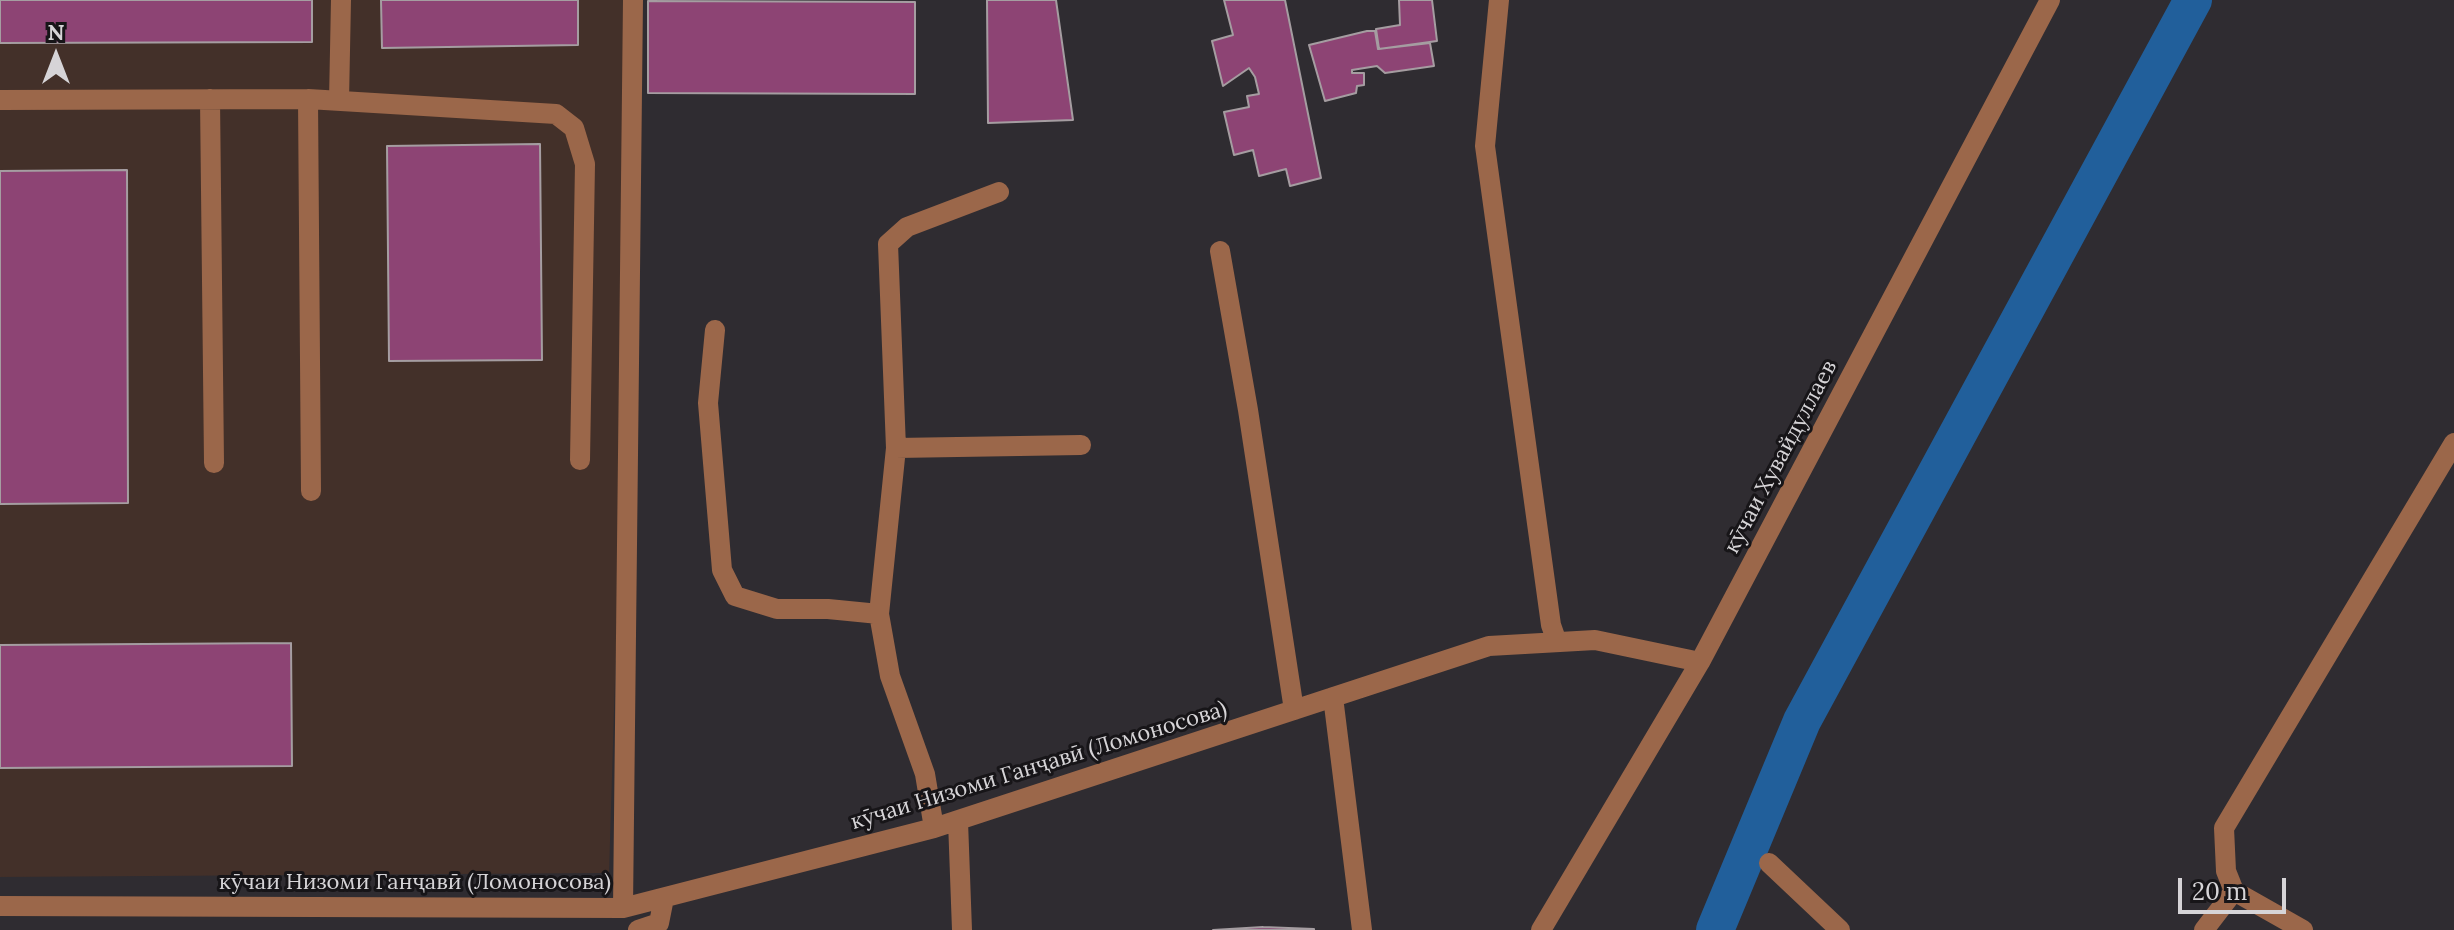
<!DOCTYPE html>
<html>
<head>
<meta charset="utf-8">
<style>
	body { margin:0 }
	#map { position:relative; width:2454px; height:930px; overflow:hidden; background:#2f2c31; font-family:Lora,serif }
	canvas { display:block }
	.north { position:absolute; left:16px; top:16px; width:80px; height:80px; -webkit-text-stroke:6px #171518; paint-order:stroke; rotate:0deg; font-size:22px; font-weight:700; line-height:32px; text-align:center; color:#d6d4d7 }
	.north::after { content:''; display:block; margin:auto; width:28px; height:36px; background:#d6d4d7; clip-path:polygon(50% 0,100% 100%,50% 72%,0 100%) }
	.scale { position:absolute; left:2178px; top:878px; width:108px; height:36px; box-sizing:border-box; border:4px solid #d6d4d7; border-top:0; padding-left:10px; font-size:24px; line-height:28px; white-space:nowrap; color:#d6d4d7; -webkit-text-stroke:6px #171518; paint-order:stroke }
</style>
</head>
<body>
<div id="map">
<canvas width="2454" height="930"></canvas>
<div class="north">N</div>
<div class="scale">20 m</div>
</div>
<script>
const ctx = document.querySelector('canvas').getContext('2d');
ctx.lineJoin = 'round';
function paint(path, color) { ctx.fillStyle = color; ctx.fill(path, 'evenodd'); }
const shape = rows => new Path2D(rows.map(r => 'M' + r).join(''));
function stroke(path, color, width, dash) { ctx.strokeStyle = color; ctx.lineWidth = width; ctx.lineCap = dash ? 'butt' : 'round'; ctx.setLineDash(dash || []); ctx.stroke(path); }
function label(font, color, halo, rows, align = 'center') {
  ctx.font = font + ' Lora,serif'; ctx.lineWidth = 6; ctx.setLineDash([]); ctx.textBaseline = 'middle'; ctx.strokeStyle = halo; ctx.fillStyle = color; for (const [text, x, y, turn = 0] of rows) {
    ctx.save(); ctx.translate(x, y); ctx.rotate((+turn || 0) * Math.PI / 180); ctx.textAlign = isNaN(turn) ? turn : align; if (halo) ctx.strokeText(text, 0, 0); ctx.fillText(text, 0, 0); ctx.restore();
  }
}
paint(shape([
	[0,0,636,0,609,873,0,877]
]), '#433029');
stroke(shape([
	[1715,930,1802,721,2193,0]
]), '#215f9b', 38);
const building = shape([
	[0,0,312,0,312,42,0,43,0,0],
	[381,0,578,0,578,45,382,48,381,0],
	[987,0,1056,0,1073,120,988,123,987,0],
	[1224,0,1285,0,1321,178,1290,186,1286,169,1259,176,1253,150,1234,155,1224,112,1249,107,1247,96,1259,94,1255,77,1249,68,1223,86,1212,41,1233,35,1224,0],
	[1399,0,1432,0,1437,41,1379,49,1376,29,1400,25,1399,0],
	[648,1,915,2,915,94,648,93,648,1],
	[1367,31,1375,31,1378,49,1430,43,1434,66,1385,73,1377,66,1352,70,1352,73,1364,73,1364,85,1357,86,1356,93,1325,101,1309,45,1367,31],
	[540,144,542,360,389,361,387,146,540,144],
	[127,170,128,503,0,504,0,171,127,170],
	[291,643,292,766,0,768,0,645,291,643],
	[1263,927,1314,929,1314,930,1213,930,1263,927]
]);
paint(building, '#8d4474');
stroke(building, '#a59da1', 2);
stroke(shape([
	[1499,0,1485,146,1551,625,1557,642],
	[210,99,214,463],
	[308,99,311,491],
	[0,100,308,99,556,114,574,128,585,164,580,460],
	[339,101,341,0],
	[1220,251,1248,410,1294,710],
	[715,330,708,403,722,570,735,596,777,609,828,609,879,614],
	[896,448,1081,445],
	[1333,697,1362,930],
	[958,821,962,930],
	[934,828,925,774,890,676,879,614,896,448,888,244,907,227,999,192],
	[1769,863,1840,930],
	[0,906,623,908,934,828,1489,646,1595,640,1700,662],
	[623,908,633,0],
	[638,930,659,923,664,898],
	[1541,930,1700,662,2050,0],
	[2204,930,2234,891],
	[2303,930,2234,891,2226,871,2224,828,2454,443]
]), '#9b674a', 20);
label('22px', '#d6d4d7', '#171518', [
	["кӯчаи Хувайдуллаев",1781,457,-62],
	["кӯчаи Низоми Ганҷавӣ (Ломоносова)",1039,766,-17],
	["кӯчаи Низоми Ганҷавӣ (Ломоносова)",415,883]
]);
</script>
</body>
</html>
